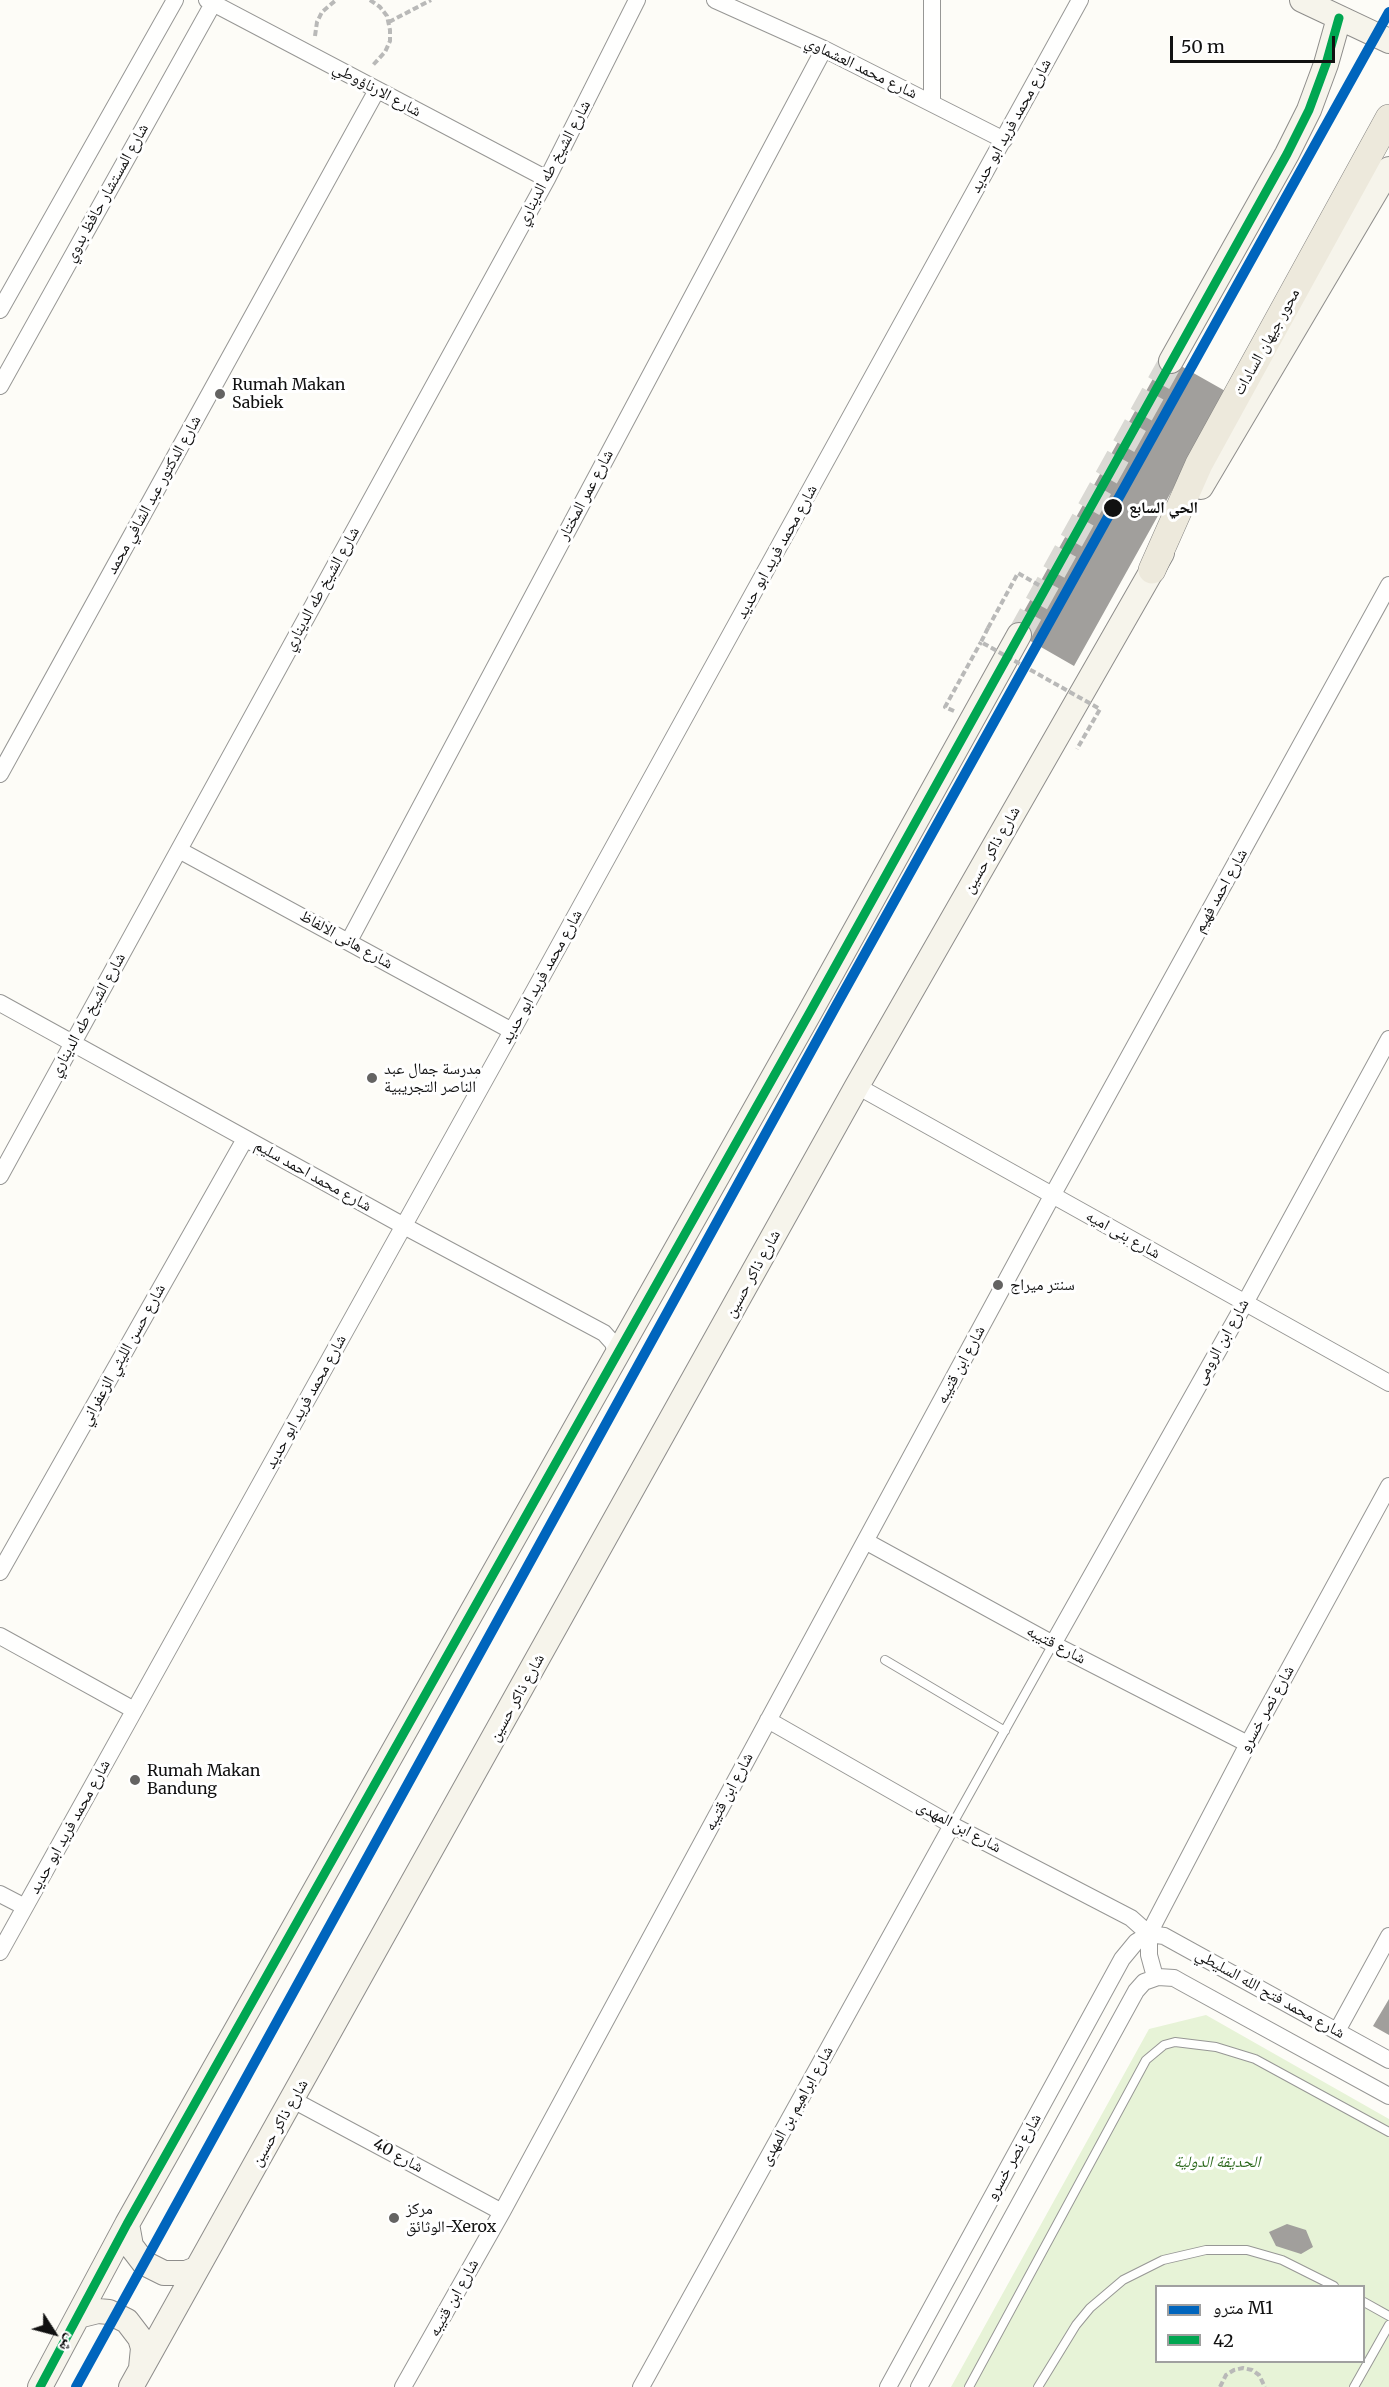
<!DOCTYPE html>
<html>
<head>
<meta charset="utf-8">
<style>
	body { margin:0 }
	#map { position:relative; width:1389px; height:2387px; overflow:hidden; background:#fdfcf7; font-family:Merriweather,"Noto Naskh Arabic",serif }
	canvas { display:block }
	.legend { position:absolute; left:1155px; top:2285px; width:210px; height:78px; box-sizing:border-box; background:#fff; border:2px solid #a0a0a0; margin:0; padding:8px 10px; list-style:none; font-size:18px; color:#111 }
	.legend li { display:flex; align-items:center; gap:12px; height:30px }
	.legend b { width:30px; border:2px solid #a0a0a0 }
	.north { position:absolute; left:24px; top:2303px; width:60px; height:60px; -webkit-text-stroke:4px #fff; paint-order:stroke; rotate:126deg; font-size:16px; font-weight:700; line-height:24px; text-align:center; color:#111 }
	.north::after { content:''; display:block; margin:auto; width:21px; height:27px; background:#111; clip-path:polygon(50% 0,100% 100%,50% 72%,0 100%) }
	.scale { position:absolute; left:1170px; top:36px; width:165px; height:27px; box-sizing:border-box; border:3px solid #111; border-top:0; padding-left:8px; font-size:18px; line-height:21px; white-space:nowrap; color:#111; -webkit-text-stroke:4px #fff; paint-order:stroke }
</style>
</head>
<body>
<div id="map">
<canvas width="1389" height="2387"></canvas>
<ul class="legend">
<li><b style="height:8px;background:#0065bd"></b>مترو M1</li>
<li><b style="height:8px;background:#00a651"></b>42</li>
</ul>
<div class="north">ش</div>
<div class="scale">50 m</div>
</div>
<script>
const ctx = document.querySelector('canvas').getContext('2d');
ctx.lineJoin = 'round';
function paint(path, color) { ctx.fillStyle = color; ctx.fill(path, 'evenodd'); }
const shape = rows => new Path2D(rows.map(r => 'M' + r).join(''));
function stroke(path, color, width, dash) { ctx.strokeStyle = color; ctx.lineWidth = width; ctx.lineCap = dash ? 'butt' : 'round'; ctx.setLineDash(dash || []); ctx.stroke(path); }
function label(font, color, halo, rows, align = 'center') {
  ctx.font = font + ' Merriweather,"Noto Naskh Arabic",serif'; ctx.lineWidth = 6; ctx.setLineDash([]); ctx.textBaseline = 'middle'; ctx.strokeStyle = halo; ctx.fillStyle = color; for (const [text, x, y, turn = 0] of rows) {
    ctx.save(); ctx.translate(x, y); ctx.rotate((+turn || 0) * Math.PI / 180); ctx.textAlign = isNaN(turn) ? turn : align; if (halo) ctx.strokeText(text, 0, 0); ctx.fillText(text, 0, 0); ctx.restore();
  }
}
paint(shape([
	[1206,2015,1389,2119,1389,2387,951,2387,1149,2029],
	[1156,2286,1364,2286,1364,2362,1156,2362]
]), '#e7f3d7');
paint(shape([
	[1165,357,1227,392,1074,666,1013,631],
	[1389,1999,1389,2035,1373,2026],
	[1287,2224,1306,2230,1313,2247,1301,2254,1276,2246,1269,2232]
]), '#a19f9c');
stroke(shape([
	[1019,635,1171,361]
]), '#dad9d4', 24, [24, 12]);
const service = shape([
	[885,1660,1005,1731],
	[952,1825,1053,1644],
	[1364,2302,1389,2316],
	[969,2387,1146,2060,1164,2045,1175,2042,1216,2047,1255,2059,1389,2132],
	[1038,2387,1076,2325,1090,2308,1123,2280,1163,2260,1206,2250,1247,2250,1282,2260,1334,2286],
	[1354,2387,1389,2325]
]);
const minor = shape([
	[207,0,547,179],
	[715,0,824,49,1004,140],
	[932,103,932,0],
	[0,310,175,0],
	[0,386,215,0],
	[0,774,377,90],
	[179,850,512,1031],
	[349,941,824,49],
	[0,1003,404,1226,604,1333,613,1343,617,1356],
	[857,1086,1389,1383],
	[0,1176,547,179,637,0],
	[867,1542,1053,1644,1248,1744],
	[0,1572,245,1139],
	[0,1636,134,1710],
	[1053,1644,1245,1303,1389,1039],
	[768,1720,952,1825,1131,1918,1149,1934],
	[0,1894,25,1907],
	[1149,1934,1164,1936,1389,2060],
	[0,1952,512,1031,1080,0],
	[1155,1977,1149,1955,1149,1934,1156,1920,1248,1744,1389,1486],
	[1337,2031,1389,1936],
	[293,2100,502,2212],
	[403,2387,502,2212,1052,1196,1389,585],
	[641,2387,952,1825],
	[888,2387,1122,1959,1136,1942,1149,1934],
	[919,2387,1136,1991,1144,1982,1158,1977,1174,1978,1181,1982,1389,2096]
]);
const secondary = shape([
	[1302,0,1389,41],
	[1171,361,1287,154,1309,110,1326,64,1339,18],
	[1201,487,1389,169],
	[127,2224,131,2246,144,2263,164,2273,186,2273,196,2269],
	[78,2316,98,2311,109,2312,127,2321,140,2338,143,2348,141,2368],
	[40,2387,127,2224,810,1012,1019,635],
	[131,2387,857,1086,1162,553]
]);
const primary = shape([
	[1152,570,1199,464,1389,118]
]);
stroke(service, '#979795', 10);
stroke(minor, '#979795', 18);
stroke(secondary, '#8e8d8b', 26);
stroke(primary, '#858482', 28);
stroke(shape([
	[370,0,380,7,387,16,390,30,390,41,385,52,373,65],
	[389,22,431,0],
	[315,36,317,22,322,12,336,0],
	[988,628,1018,573,1044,588],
	[954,711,945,707,981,642],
	[1220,2387,1226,2375,1234,2370,1243,2368,1252,2370,1259,2375,1265,2387]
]), '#b9b9b8', 4, [6, 3]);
stroke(service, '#fffffe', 8);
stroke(minor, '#fffffe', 16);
stroke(secondary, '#f6f4eb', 24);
stroke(primary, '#ede9dc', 27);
stroke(shape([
	[988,628,981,642,1100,709,1077,749]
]), '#b9b9b8', 4, [6, 3]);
stroke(shape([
	[40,2387,127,2224,810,1012,1287,154,1309,110,1326,64,1339,18]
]), '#00a651', 9);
stroke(shape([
	[76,2387,837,1004,1389,12]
]), '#0065bd', 10);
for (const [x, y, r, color] of [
	[220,394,6,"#646362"],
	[1113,508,10,"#111"],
	[372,1078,6,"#646362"],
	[998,1285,6,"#646362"],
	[135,1780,6,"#646362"],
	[394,2218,6,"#646362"]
]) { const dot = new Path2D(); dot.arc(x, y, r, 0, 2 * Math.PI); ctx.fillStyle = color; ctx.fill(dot); stroke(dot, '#fff', 2); }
label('16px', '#111', '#fff', [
	["شارع محمد العشماوي",861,68,26],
	["شارع الارناؤوطي",377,90,28],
	["شارع محمد فريد ابو حديد",1011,126,-61],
	["شارع الشيخ طه الديناري",554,163,-62],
	["شارع المستشار حافظ بدوي",107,193,-61],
	["محور جيهان السادات",1267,342,-61],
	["شارع الدكتور عبد الشافي محمد",154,495,-61],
	["شارع عمر المختار",586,495,-62],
	["شارع محمد فريد ابو حديد",777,552,-61],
	["شارع الشيخ طه الديناري",322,589,-61],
	["شارع ذاكر حسين",992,850,-60],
	["شارع احمد فهيم",1221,891,-61],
	["شارع هانى الالفاظ",346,940,29],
	["شارع محمد فريد ابو حديد",542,977,-61],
	["شارع الشيخ طه الديناري",88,1015,-61],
	["شارع محمد احمد سليم",313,1176,29],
	["شارع بنى اميه",1123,1235,29],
	["شارع ذاكر حسين",753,1274,-61],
	["شارع ابن الرومى",1222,1342,-61],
	["شارع حسن الليثي الزعفراني",123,1355,-61],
	["شارع ابن قتيبه",961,1365,-62],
	["شارع محمد فريد ابو حديد",306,1402,-61],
	["شارع قتيبه",1056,1645,28],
	["شارع ذاكر حسين",517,1698,-61],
	["شارع نصر خسرو",1267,1709,-61],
	["شارع ابن قتيبه",729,1792,-62],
	["شارع محمد فريد ابو حديد",70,1827,-61],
	["شارع ابن المهدى",959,1827,28],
	["شارع محمد فتح الله السليطي",1270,1994,29],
	["شارع ابراهيم بن المهدى",797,2106,-61],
	["شارع ذاكر حسين",280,2123,-60],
	["شارع 40",398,2156,28],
	["شارع نصر خسرو",1014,2157,-61],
	["شارع ابن قتيبه",454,2298,-61]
]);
label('16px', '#111', '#fff', [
	["Rumah Makan",232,385],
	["Sabiek",232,403],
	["مدرسة جمال عبد",384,1069],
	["الناصر التجريبية",384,1087],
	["سنتر ميراج",1010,1285],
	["Rumah Makan",147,1771],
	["Bandung",147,1789],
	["مركز",406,2209],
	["الوثائق-Xerox",406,2227]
], 'left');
label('bold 16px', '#111', '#fff', [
	["الحي السابع",1129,508]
], 'left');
label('italic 16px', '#2f6b1f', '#fff', [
	["الحديقة الدولية",1217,2162]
]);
</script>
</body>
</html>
